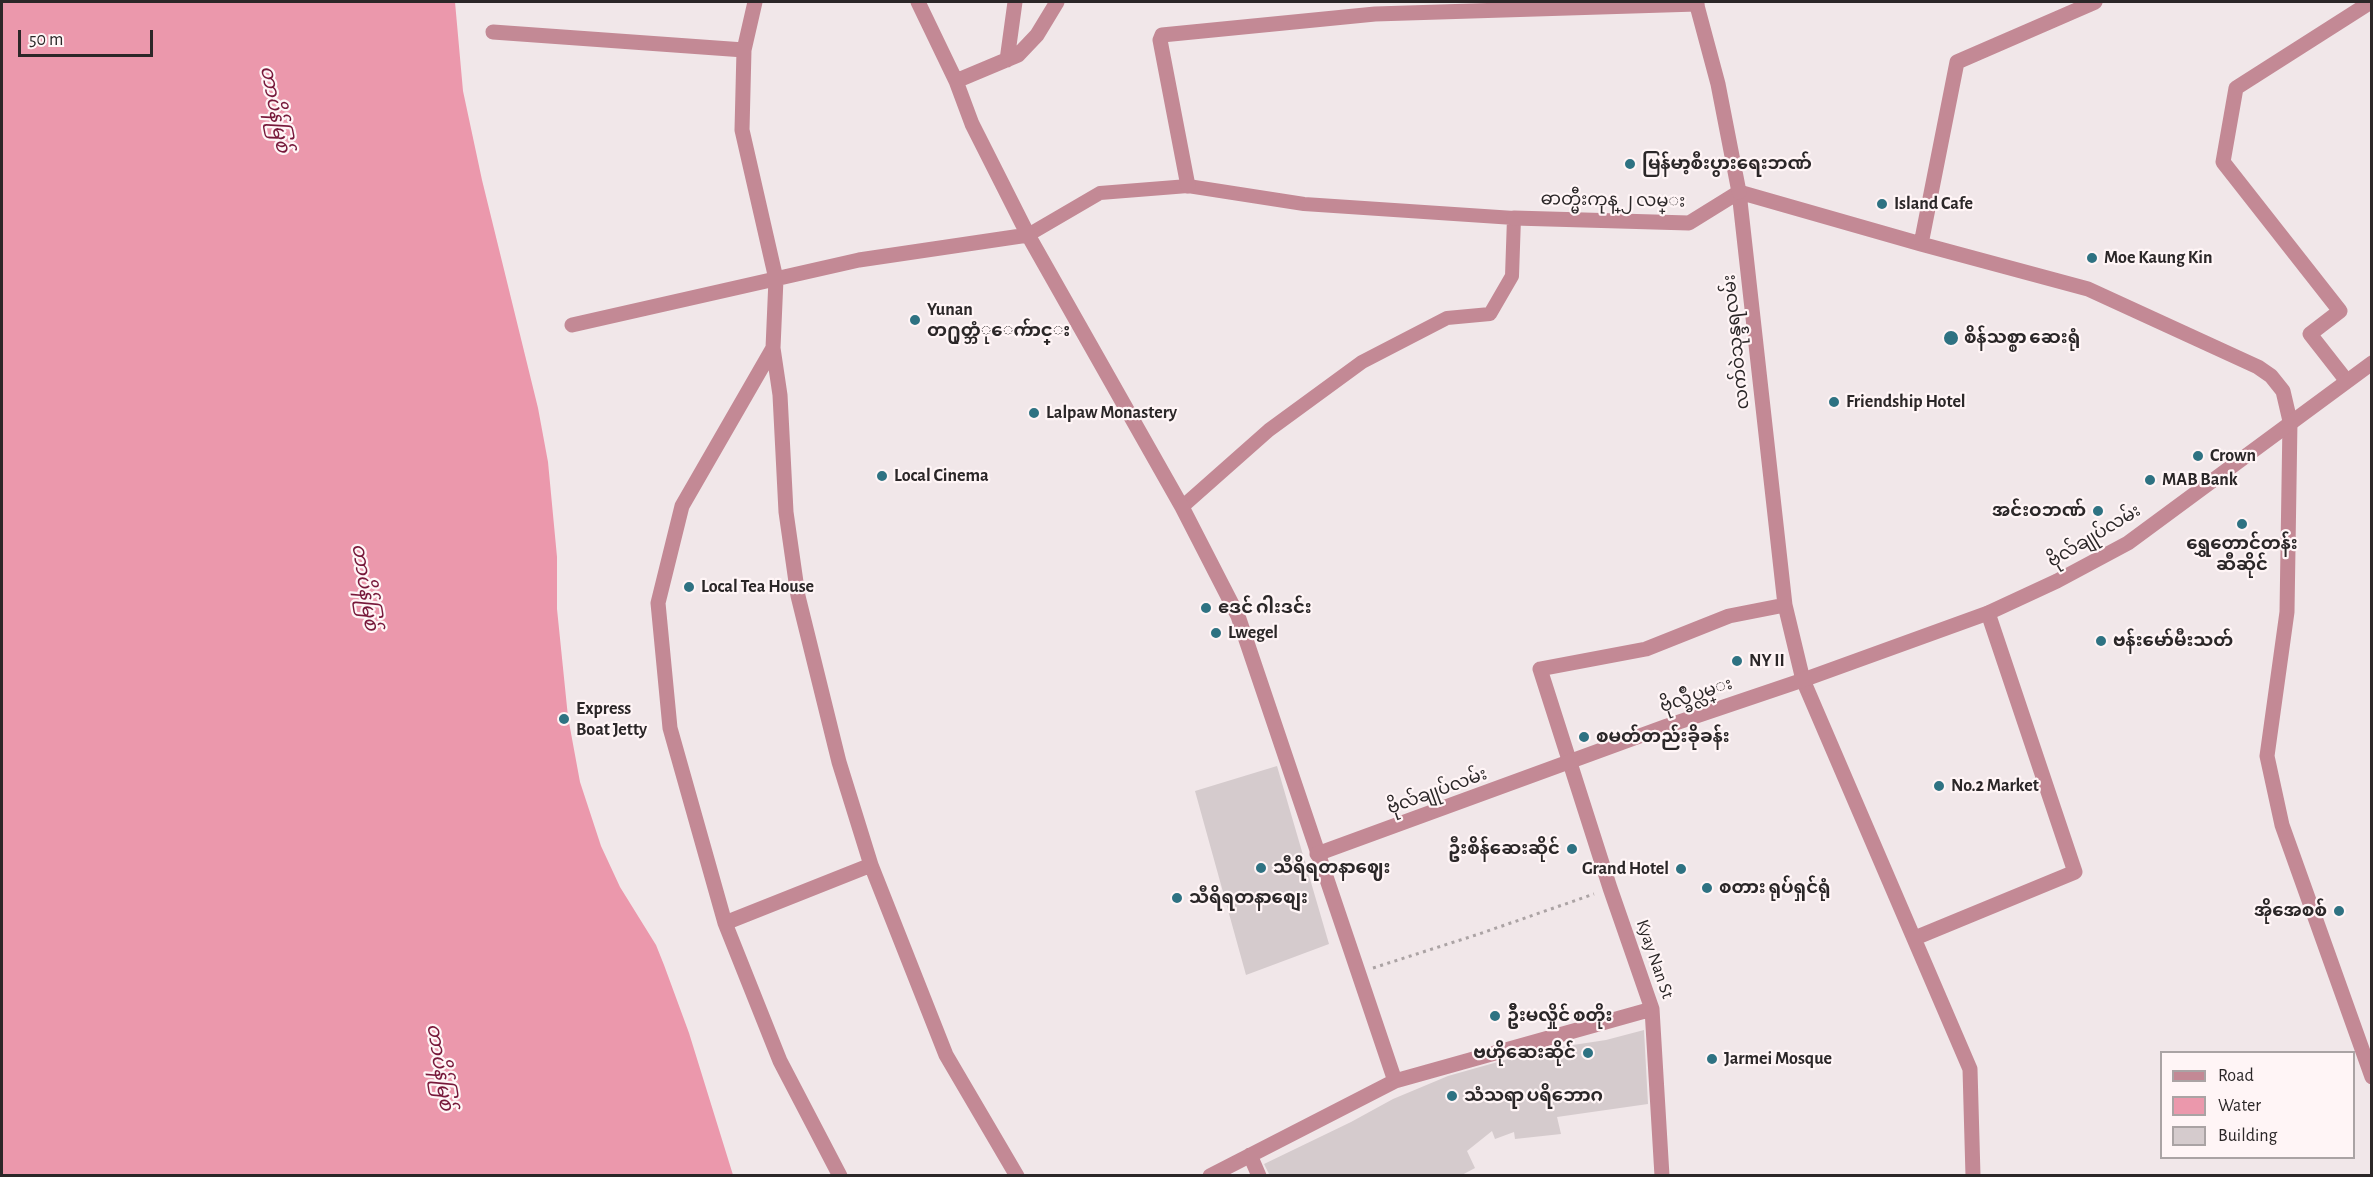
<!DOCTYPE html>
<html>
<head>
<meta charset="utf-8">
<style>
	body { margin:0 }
	#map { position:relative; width:2373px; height:1177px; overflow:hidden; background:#f1e7e9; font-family:"Alegreya Sans",sans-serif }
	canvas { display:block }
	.frame { position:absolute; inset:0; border:3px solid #2b2728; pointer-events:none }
	.legend { position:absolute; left:2160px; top:1051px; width:195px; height:108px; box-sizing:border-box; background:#fff5f6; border:2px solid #aaa3a4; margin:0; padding:8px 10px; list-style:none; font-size:18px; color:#2b2728 }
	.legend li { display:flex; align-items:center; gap:12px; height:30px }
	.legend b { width:30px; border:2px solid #aaa3a4 }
	.scale { position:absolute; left:18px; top:30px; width:135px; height:27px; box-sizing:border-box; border:3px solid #2b2728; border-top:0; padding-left:8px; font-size:18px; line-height:21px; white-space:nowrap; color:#2b2728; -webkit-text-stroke:4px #fff5f6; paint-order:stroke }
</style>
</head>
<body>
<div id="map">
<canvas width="2373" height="1177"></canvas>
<div class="frame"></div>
<ul class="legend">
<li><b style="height:8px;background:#c38995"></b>Road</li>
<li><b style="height:16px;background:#eb98ac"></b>Water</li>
<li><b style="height:16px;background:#d5cbcd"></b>Building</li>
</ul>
<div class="scale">50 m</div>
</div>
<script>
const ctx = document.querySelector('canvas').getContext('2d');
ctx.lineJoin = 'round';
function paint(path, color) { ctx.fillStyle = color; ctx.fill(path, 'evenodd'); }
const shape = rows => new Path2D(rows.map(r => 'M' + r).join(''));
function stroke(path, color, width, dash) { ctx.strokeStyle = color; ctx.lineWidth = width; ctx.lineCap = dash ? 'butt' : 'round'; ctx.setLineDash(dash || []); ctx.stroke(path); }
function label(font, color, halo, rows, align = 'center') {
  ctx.font = font + ' "Alegreya Sans","Noto Sans Myanmar",sans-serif'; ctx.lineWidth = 4.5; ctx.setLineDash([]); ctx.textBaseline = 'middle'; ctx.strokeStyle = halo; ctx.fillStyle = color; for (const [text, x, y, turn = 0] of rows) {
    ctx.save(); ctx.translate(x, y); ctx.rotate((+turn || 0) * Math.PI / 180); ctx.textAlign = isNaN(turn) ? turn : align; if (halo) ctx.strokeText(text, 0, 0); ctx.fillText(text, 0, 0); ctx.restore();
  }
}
paint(shape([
	[2,2,455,2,463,91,482,180,538,408,548,462,557,557,557,609,568,717,580,782,601,846,620,887,656,945,664,965,689,1033,733,1175,2,1175]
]), '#eb98ac');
paint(shape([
	[1277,766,1329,944,1246,975,1195,791],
	[1644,1030,1648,1104,1557,1117,1561,1134,1515,1139,1514,1132,1495,1139,1492,1131,1467,1151,1475,1168,1460,1176,1270,1176,1264,1164,1351,1122,1393,1099,1448,1076,1540,1050,1606,1040]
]), '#d5cbcd');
stroke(shape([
	[1373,968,1479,934,1594,894]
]), '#aba3a4', 3, [3, 4.5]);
stroke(shape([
	[1028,235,1100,193,1188,186,1304,204,1514,218,1512,276,1490,314,1447,318,1362,362,1269,430,1182,507]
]), '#c38995', 14);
stroke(shape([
	[755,2,744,50,742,130,776,279,773,348,682,506,658,603,670,728,725,923,780,1061,840,1176],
	[918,2,956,81,972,124,1028,235,1182,507,1238,616,1395,1081],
	[493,32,744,50],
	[1007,60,1015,2],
	[956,81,1018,55,1037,35,1057,2],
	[1188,186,1160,40,1162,35,1375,14,1697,4],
	[1739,192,1921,244,2088,289,2258,367,2271,376,2283,391,2290,421,2287,612,2267,756,2282,825,2372,1077],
	[1739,192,1785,605,1803,680,1970,1069,1973,1176],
	[1514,218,1689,223,1739,192],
	[1921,244,1957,62,2095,2],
	[572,325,859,260,1028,235],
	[773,348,780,395,786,512,798,596,839,762,871,865,946,1055,1017,1176],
	[2346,380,2310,334,2340,311,2223,162,2236,88,2371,2],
	[725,923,871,865],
	[1915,938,2075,872,1988,613],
	[1250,1155,1259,1176],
	[1210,1176,1395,1081,1652,1009],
	[1662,1176,1652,1009,1610,888,1540,669,1646,649,1729,616,1785,605]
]), '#c38995', 15);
stroke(shape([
	[1696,2,1718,84,1739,192],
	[1317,854,1667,726,1803,680,1988,613,2057,581,2128,543,2372,363]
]), '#c38995', 15);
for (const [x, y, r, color] of [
	[1630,164,6,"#2e7282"],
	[1882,204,6,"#2e7282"],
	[2092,258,6,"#2e7282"],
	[915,320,6,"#2e7282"],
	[1951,338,8,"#2e7282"],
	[1834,402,6,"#2e7282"],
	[1034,413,6,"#2e7282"],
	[2198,456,6,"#2e7282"],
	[882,476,6,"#2e7282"],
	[2150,480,6,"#2e7282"],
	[2098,511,6,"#2e7282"],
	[2242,524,6,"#2e7282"],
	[689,587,6,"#2e7282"],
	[1206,608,6,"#2e7282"],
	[1216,633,6,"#2e7282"],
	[2101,641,6,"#2e7282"],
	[1737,661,6,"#2e7282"],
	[564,719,6,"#2e7282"],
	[1584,737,6,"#2e7282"],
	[1939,786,6,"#2e7282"],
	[1572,849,6,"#2e7282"],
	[1261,868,6,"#2e7282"],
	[1681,869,6,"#2e7282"],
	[1707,888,6,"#2e7282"],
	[1177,898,6,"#2e7282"],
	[2339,911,6,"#2e7282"],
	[1495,1016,6,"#2e7282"],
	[1588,1053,6,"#2e7282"],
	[1712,1059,6,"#2e7282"],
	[1452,1096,6,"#2e7282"]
]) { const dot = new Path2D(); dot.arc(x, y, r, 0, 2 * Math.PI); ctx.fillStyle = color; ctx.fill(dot); stroke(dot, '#fff5f6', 2); }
label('bold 18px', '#2b2728', '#fff5f6', [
	["မြန်မာ့စီးပွားရေးဘဏ်",1642,164],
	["Island Cafe",1894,204],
	["Moe Kaung Kin",2104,258],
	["Yunan",927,310],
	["တ႐ုတ္ဘံုေက်ာင္း",927,331],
	["စိန်သစ္စာ ဆေးရုံ",1964,338],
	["Friendship Hotel",1846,402],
	["Lalpaw Monastery",1046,413],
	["Crown",2210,456],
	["Local Cinema",894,476],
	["MAB Bank",2162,480],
	["အင်းဝဘဏ်",2086,511,"right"],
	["ရွှေတောင်တန်း",2242,544,"center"],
	["ဆီဆိုင်",2242,565,"center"],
	["Local Tea House",701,587],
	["ဧဒင် ဂါးဒင်း",1218,608],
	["Lwegel",1228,633],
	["ဗန်းမော်မီးသတ်",2113,641],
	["NY II",1749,661],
	["Express",576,709],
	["Boat Jetty",576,730],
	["စမတ်တည်းခိုခန်း",1596,737],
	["No.2 Market",1951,786],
	["ဦးစိန်ဆေးဆိုင်",1560,849,"right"],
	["သီရိရတနာဈေး",1273,868],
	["Grand Hotel",1669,869,"right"],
	["စတား ရုပ်ရှင်ရုံ",1719,888],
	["သီရိရတနာစျေး",1189,898],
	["အိုအေစစ်",2327,911,"right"],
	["ဦီးမလှိုင် စတိုး",1507,1016],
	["ဗဟိုဆေးဆိုင်",1576,1053,"right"],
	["Jarmei Mosque",1724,1059],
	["သံသရာ ပရိဘောဂ",1464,1096]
], 'left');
label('18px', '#2b2728', '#fff5f6', [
	["ဓာတ္မီးကုန္ ၂ လမ္း",1613,200,1],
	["လက်ဝဲသုန္ဒရလမ်း",1736,342,-96],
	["ဗိုလ်ချုပ်လမ်း",2094,536,-31],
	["ဗိုလ္ခ်ဳပ္လမ္း",1696,695,-19],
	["ဗိုလ်ချုပ်လမ်း",1437,791,-20],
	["Kyay Nan St",1655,959,71]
]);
label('italic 20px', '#77183a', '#fff5f6', [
	["တာပိန်မြစ်",275,109,79],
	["တာပိန်မြစ်",365,587,81],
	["တာပိန်မြစ်",440,1067,81]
]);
</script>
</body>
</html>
